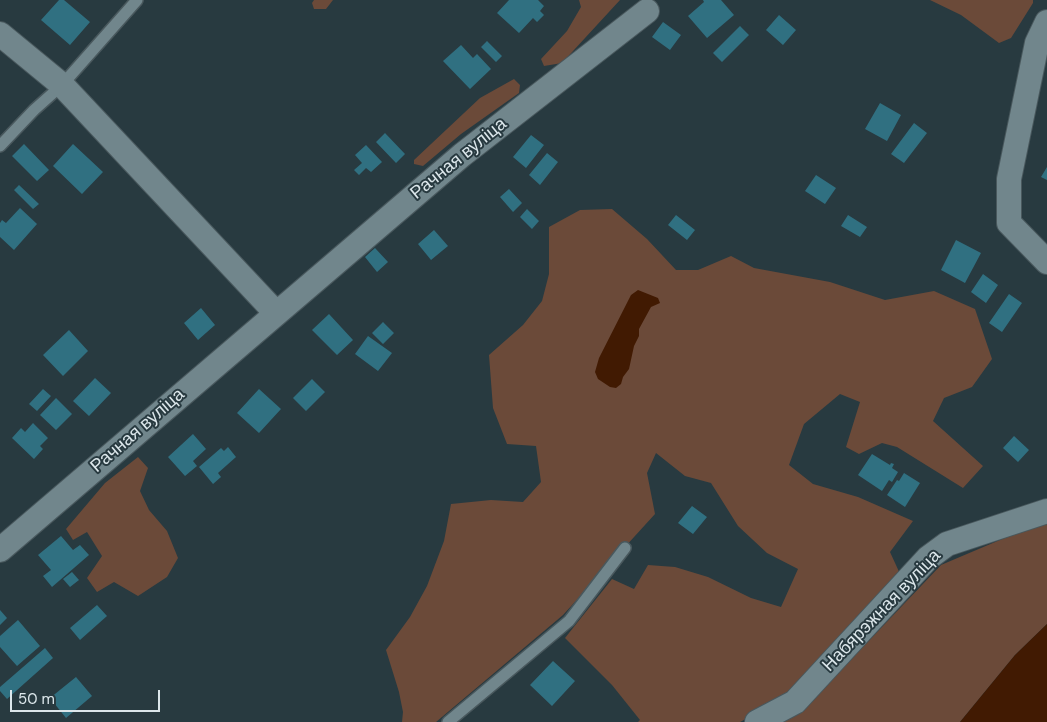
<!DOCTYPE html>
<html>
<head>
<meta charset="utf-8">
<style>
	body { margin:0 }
	#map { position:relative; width:1047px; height:722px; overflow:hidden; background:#283a40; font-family:"DM Sans",sans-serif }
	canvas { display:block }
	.scale { position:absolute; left:10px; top:690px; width:150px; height:22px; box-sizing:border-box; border:2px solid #dce7eb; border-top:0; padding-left:6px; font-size:15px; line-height:18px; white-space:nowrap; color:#dce7eb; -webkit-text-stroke:4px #283a40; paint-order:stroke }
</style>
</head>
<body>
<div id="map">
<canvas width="1047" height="722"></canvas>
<div class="scale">50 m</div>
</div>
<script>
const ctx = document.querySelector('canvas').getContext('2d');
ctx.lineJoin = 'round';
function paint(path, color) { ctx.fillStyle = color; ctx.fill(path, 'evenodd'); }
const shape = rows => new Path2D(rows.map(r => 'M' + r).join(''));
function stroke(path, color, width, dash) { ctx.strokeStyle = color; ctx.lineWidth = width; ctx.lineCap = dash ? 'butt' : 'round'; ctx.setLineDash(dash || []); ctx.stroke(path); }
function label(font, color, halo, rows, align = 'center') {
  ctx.font = font + ' "DM Sans",sans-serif'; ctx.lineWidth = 4; ctx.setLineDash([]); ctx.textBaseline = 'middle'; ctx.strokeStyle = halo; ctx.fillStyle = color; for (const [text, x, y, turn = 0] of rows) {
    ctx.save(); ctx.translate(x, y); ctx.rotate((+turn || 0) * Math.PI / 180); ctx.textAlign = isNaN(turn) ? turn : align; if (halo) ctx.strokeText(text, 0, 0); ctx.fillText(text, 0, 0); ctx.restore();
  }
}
paint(shape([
	[314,0,333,0,326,9,314,9,312,3],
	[579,0,620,0,562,63,544,66,541,59,567,31,581,7],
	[930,0,1033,0,1033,3,1011,38,999,43,961,15],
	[514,79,520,85,519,93,461,134,423,166,414,164,414,160,480,98],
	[612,209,647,239,676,270,698,270,731,256,754,268,830,282,885,300,934,291,975,309,992,359,972,387,944,398,933,421,983,466,963,488,897,447,882,443,859,454,846,447,860,402,840,394,804,424,789,465,813,484,858,497,913,521,890,552,901,576,791,695,740,722,638,722,640,720,612,685,565,638,612,579,634,589,648,565,675,567,708,577,751,598,781,607,798,569,767,553,738,526,711,483,685,476,656,453,647,473,655,514,563,615,436,722,402,722,403,712,399,692,386,650,410,617,427,586,444,541,451,504,491,500,523,502,541,482,536,446,507,444,493,408,489,355,523,325,542,301,549,274,549,227,580,210],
	[138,457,148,468,140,491,149,510,167,531,178,558,167,577,138,596,114,582,97,592,87,578,102,556,87,532,73,540,66,529,105,483],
	[1047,520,1047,624,1015,655,960,722,783,722,801,712,941,565]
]), '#6b4a39');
paint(shape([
	[638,290,658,298,660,303,651,307,639,329,639,336,634,346,629,369,623,377,621,384,616,388,610,387,598,379,595,372,599,358,631,295],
	[1047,624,1047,722,960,722,1015,655]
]), '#411a02');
paint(shape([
	[59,0,64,0,90,22,70,45,41,20],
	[509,0,538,0,544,6,540,11,544,15,537,22,533,18,519,33,497,13],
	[703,0,721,0,734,15,707,38,688,16,704,2],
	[779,15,796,30,783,45,766,30],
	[663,22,681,35,670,50,652,37],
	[740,26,749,35,722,62,713,53],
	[487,41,502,56,496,62,481,47],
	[461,45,473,58,477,54,491,69,470,89,443,61],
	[880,103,901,115,887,141,865,129],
	[914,123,927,133,904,163,891,154],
	[385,133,405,154,396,163,376,142],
	[531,135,544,145,526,168,513,157],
	[24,144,49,170,37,181,12,156],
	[73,144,103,172,82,194,53,166],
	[366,145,382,162,371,172,366,168,359,175,354,170,362,163,355,155],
	[547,153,558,162,540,185,529,175],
	[1047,167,1047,180,1041,177],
	[816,175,836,188,825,204,805,191],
	[19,185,39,204,33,209,14,190],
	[509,189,522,203,513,212,500,197],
	[20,208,37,224,14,250,0,237,0,223,2,220,6,223],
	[527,209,539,221,532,229,520,217],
	[676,215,695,230,687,240,668,225],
	[848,215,867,227,860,237,841,226],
	[434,230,448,246,431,260,418,244],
	[956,240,981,253,965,283,941,270],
	[375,248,388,262,377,272,365,257],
	[983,274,998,285,986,303,971,292],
	[1009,294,1022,303,1002,332,989,323],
	[201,308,215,325,198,340,184,323],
	[329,314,353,340,337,355,312,330],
	[383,322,394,333,383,344,372,333],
	[69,330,88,351,63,376,43,355],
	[368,336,392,353,378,371,355,354],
	[95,378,111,393,89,416,73,401],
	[312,379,325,392,306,411,293,398],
	[43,389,51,396,37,411,29,404],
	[259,389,281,409,259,433,237,413],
	[56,398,72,414,56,430,40,415],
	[33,423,48,438,40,446,43,449,34,459,12,438,21,428,25,432],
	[193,434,206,449,193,461,197,466,185,476,168,457],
	[1014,436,1029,450,1018,462,1003,448],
	[228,447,236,457,218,473,221,477,213,484,199,467,221,448,224,451],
	[872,454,890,465,891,463,894,464,892,468,898,472,892,482,889,480,882,491,858,475],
	[904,473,920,483,905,507,887,495,897,480,899,481],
	[692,506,707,517,693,534,678,523],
	[61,536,73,550,80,545,89,555,52,587,43,576,51,570,38,555],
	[72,572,79,580,70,587,63,579],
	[97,605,107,616,80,640,70,628],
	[0,610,7,618,0,625],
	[18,620,40,646,17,666,0,647,0,636],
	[45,648,53,658,7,699,0,691,0,687],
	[553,661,575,681,552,706,530,685],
	[76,677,92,696,66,718,50,698]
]), '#307081');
const lane = shape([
	[0,146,34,110,62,85,137,0],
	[448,722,569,621,625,548]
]);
const street = shape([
	[1047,22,1037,43,1009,179,1009,223,1047,262],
	[0,34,62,85,276,313],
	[0,550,462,155,647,11],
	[757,722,795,702,928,558,947,544,1047,511]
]);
stroke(lane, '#49585d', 14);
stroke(street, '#49585d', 26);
stroke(lane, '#71868c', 11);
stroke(street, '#71868c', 24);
label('18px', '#dce7eb', '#283a40', [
	["Рачная вуліца",459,159,-39],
	["Рачная вуліца",138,431,-41],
	["Набярэжная вуліца",882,611,-46]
]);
</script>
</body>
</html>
